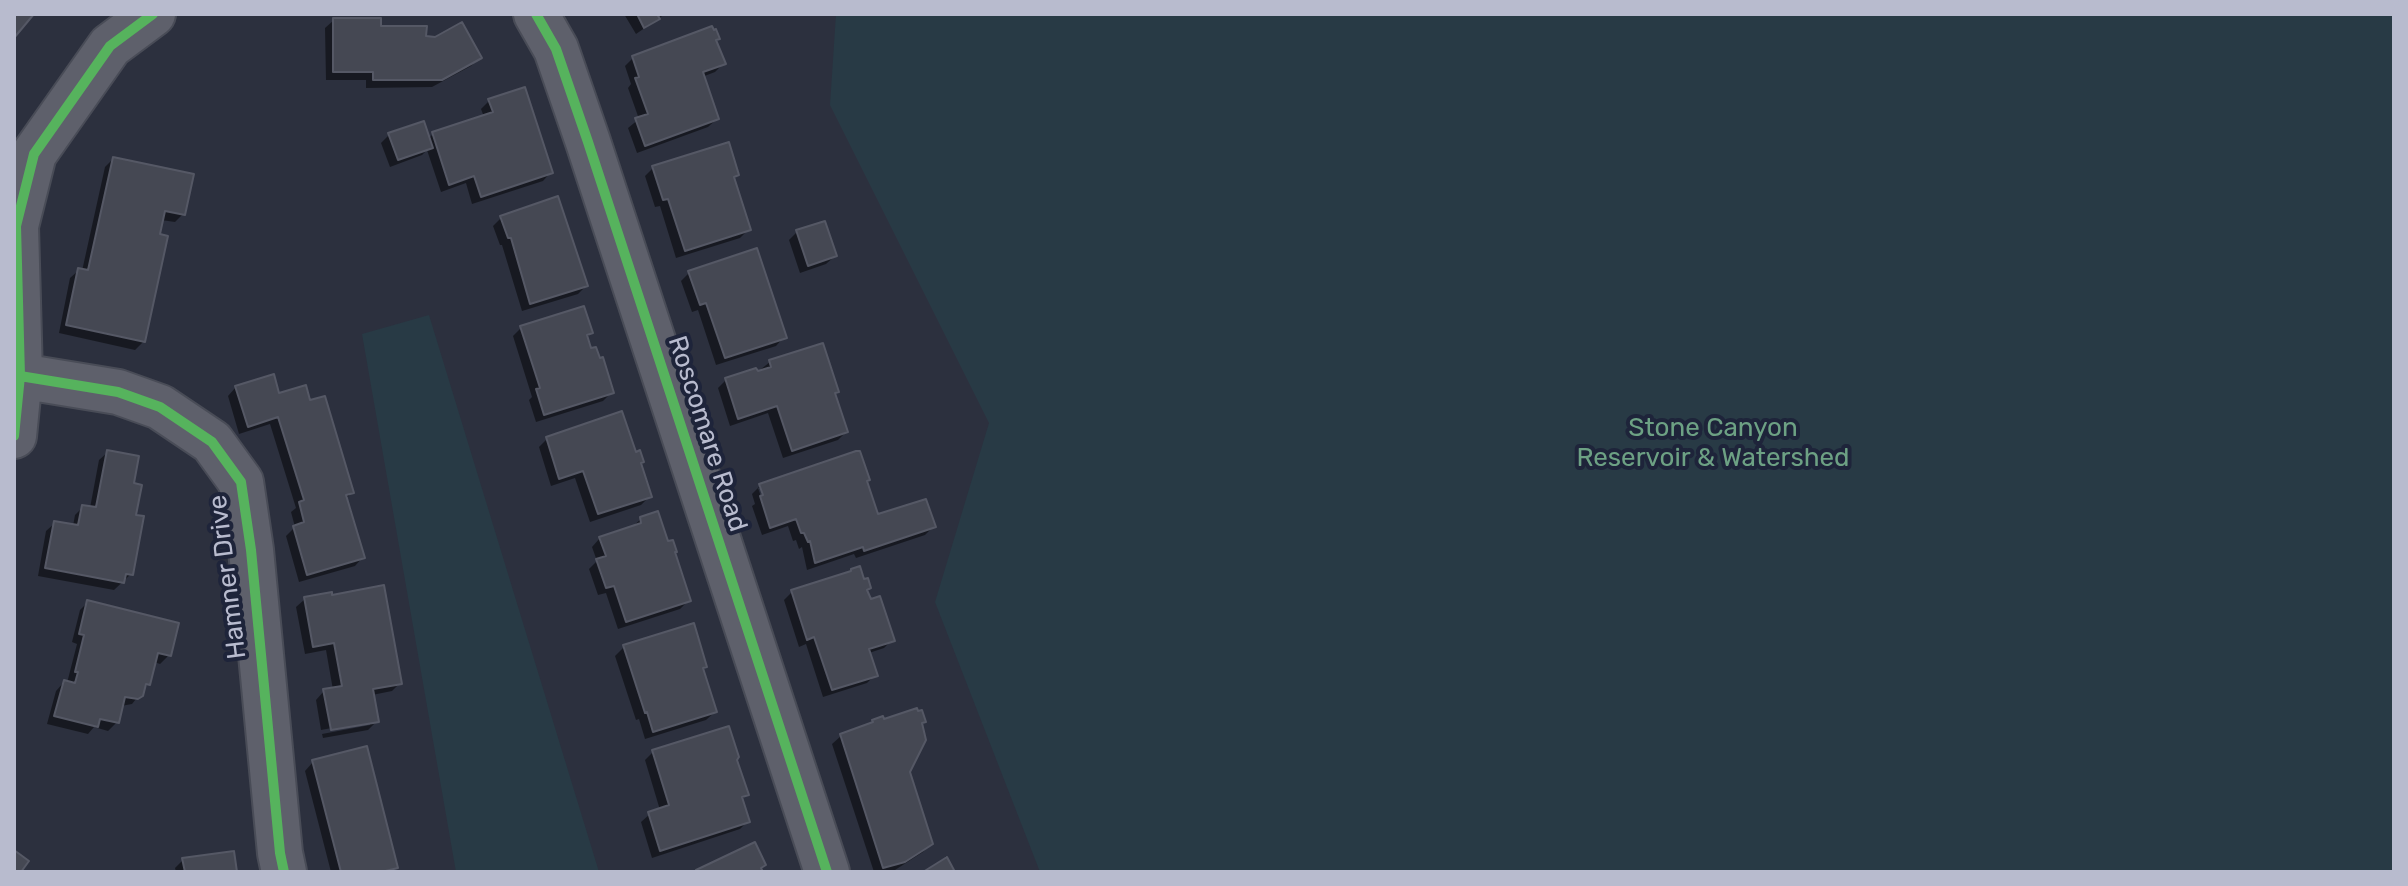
<!DOCTYPE html>
<html>
<head>
<meta charset="utf-8">
<style>
	body { margin:0 }
	#map { position:relative; width:2408px; height:886px; overflow:hidden; background:#2c303e; font-family:Rubik,sans-serif }
	canvas { display:block }
	.frame { position:absolute; inset:0; border:16px solid #b8bbce; pointer-events:none }
</style>
</head>
<body>
<div id="map">
<canvas width="2408" height="886"></canvas>
<div class="frame"></div>
</div>
<script>
const ctx = document.querySelector('canvas').getContext('2d');
ctx.lineJoin = 'round';
function paint(path, color) { ctx.fillStyle = color; ctx.fill(path, 'evenodd'); }
const shape = rows => new Path2D(rows.map(r => 'M' + r).join(''));
function stroke(path, color, width, dash) { ctx.strokeStyle = color; ctx.lineWidth = width; ctx.lineCap = dash ? 'butt' : 'round'; ctx.setLineDash(dash || []); ctx.stroke(path); }
function label(font, color, halo, rows, align = 'center') {
  ctx.font = font + ' Rubik,sans-serif'; ctx.lineWidth = 8; ctx.setLineDash([]); ctx.textBaseline = 'middle'; ctx.strokeStyle = halo; ctx.fillStyle = color; for (const [text, x, y, turn = 0] of rows) {
    ctx.save(); ctx.translate(x, y); ctx.rotate((+turn || 0) * Math.PI / 180); ctx.textAlign = isNaN(turn) ? turn : align; if (halo) ctx.strokeText(text, 0, 0); ctx.fillText(text, 0, 0); ctx.restore();
  }
}
paint(shape([
	[836,14,2394,14,2394,872,1040,872,935,602,989,423,830,105],
	[429,315,599,872,456,872,362,334]
]), '#283a45');
paint(shape([
	[624,14,665,14,636,34],
	[334,20,424,38,479,58,471,66,432,87,366,88,366,80,326,80,325,28],
	[718,38,715,41,723,64,715,72,702,77,717,119,708,127,637,153,628,128,639,119,628,88,631,84,625,66,633,58],
	[489,101,551,172,543,181,472,204,466,183,441,192,427,150,422,155,390,167,381,143,389,135,428,139,433,134,484,117,481,109],
	[113,159,183,214,175,222,161,220,144,341,135,350,59,333,70,278,79,270,82,271,105,167],
	[654,167,737,174,732,179,748,230,740,238,676,258,660,206,655,207,645,176],
	[502,217,586,286,578,294,522,311,502,245,500,245,493,226],
	[797,232,835,256,826,264,800,273,789,240],
	[689,273,784,337,776,346,716,365,698,310,692,312,681,281],
	[521,328,591,333,586,338,611,393,603,401,536,422,529,400,532,397,513,336],
	[770,362,837,391,833,395,846,432,838,440,783,458,768,413,730,426,718,388,726,380,756,373],
	[236,387,309,402,352,493,345,499,363,557,355,566,299,582,286,536,295,527,291,512,296,508,270,424,239,434,228,396],
	[547,439,639,464,650,496,641,505,590,522,575,478,551,486,539,447],
	[108,452,132,485,134,516,131,574,114,590,38,576,46,531,55,523,73,526,75,515,83,507,90,508,99,460],
	[865,482,876,517,933,527,925,535,856,558,854,554,807,570,802,547,799,549,796,540,793,541,788,526,762,535,752,506,755,504,752,494,760,486],
	[758,488,762,488,768,504,764,505],
	[641,519,673,553,689,600,680,609,618,629,606,593,598,595,589,569,597,561,592,547,600,538,631,528],
	[792,592,892,640,884,648,869,653,875,675,867,683,823,697,806,644,799,647,784,600],
	[305,599,400,683,392,691,372,695,377,721,368,730,323,738,322,734,370,725,370,721,321,730,316,700,324,691,333,690,326,650,305,654,296,607],
	[88,602,169,655,160,664,154,662,148,684,132,704,121,706,117,722,108,731,94,727,88,734,47,724,56,691,64,682,67,683,77,644,72,642,80,610],
	[624,647,705,666,701,670,715,712,706,720,645,739,639,719,636,720,615,656],
	[882,719,908,772,931,843,923,852,895,870,874,872,832,744,841,736],
	[654,751,735,759,747,794,741,800,748,821,740,829,652,858,641,822,650,814,660,810,645,760],
	[313,762,396,867,391,872,331,872,305,771],
	[183,860,235,872,176,872,175,868]
]), '#0007');
const building = shape([
	[14,14,34,14,14,38,14,14],
	[637,14,662,14,658,16,660,19,644,28,637,14],
	[333,18,381,18,381,26,427,26,426,36,435,37,462,22,482,58,442,80,373,80,373,72,333,72,333,18],
	[712,26,714,30,716,29,720,39,716,40,726,64,703,72,719,119,645,146,635,118,648,114,635,78,639,77,632,56,712,26],
	[525,87,553,173,481,197,474,176,449,185,432,132,493,112,488,99,525,87],
	[424,121,433,148,398,160,388,133,424,121],
	[729,142,739,175,734,177,751,230,685,251,668,199,663,200,652,166,729,142],
	[113,157,194,174,185,215,165,211,160,234,168,236,145,342,66,325,78,268,88,270,113,157],
	[558,196,588,286,530,304,511,238,508,238,500,216,558,196],
	[825,221,837,256,808,266,796,230,825,221],
	[757,248,787,338,725,358,706,303,700,305,688,271,757,248],
	[584,306,593,333,587,335,591,348,596,347,600,358,603,357,614,393,544,415,536,389,540,388,520,326,584,306],
	[823,343,839,392,835,393,848,432,792,451,777,406,738,419,725,378,756,368,758,371,771,367,769,360,823,343],
	[274,374,279,393,306,385,310,400,325,396,354,493,346,495,365,558,307,575,293,526,304,522,299,502,304,500,278,417,248,427,235,386,274,374],
	[622,411,636,452,640,450,644,462,641,463,652,497,598,514,583,471,559,479,546,437,622,411],
	[107,450,139,456,134,483,142,485,136,515,144,516,133,575,126,574,124,583,45,568,54,521,78,525,82,505,96,507,107,450],
	[856,451,860,451,870,480,867,481,878,514,926,499,936,527,864,551,863,547,815,563,810,541,808,542,804,533,801,533,796,519,770,528,760,496,763,495,759,484,856,451],
	[658,511,668,541,673,540,677,552,675,552,691,601,626,622,614,586,606,588,596,559,606,556,599,537,641,523,640,517,658,511],
	[860,566,864,579,868,578,871,588,867,590,871,599,880,596,895,641,869,649,878,676,832,690,814,637,807,640,791,590,851,571,851,569,860,566],
	[384,585,402,684,373,689,379,722,331,730,323,689,342,686,334,643,313,647,304,597,332,592,332,595,384,585],
	[87,600,179,623,171,656,158,653,150,685,146,684,143,696,138,699,125,697,119,723,100,719,98,727,54,716,64,680,75,683,78,672,75,672,84,635,79,634,87,600],
	[694,623,707,667,703,668,717,712,653,732,647,712,645,713,623,645,694,623],
	[917,708,918,711,922,710,926,722,922,723,926,740,910,772,933,844,905,862,883,868,840,734,873,722,872,720,883,716,884,719,917,708],
	[729,726,739,757,737,760,749,795,742,797,750,822,660,851,648,812,669,805,652,750,729,726],
	[367,746,398,868,381,872,341,872,312,760,367,746],
	[755,842,766,865,761,868,763,872,697,872,696,870,755,842],
	[14,850,29,861,21,872,14,872,14,850],
	[234,851,237,872,185,872,182,858,234,851],
	[947,857,955,872,923,872,947,857]
]);
paint(building, '#454853');
stroke(building, '#555865', 2);
const minor = shape([
	[536,14,556,49,588,142,827,872],
	[20,376,118,392,160,407,212,442,241,482,251,550,280,853,284,872],
	[14,436,20,376,16,226,34,154,110,46,153,14]
]);
stroke(minor, '#494c57', 48);
stroke(minor, '#5e606b', 44);
stroke(shape([
	[536,14,556,49,588,142,827,872],
	[20,376,118,392,160,407,212,442,241,482,251,550,280,853,284,872],
	[14,436,20,376,16,226,34,154,110,46,153,14]
]), '#56b35d', 10);
label('26px', '#6da184', '#1e243a', [
	["Stone Canyon",1713,428],
	["Reservoir & Watershed",1713,458]
]);
label('26px', '#b8bbce', '#1e243a', [
	["Roscomare Road",707,434,72],
	["Hamner Drive",228,577,-97]
]);
</script>
</body>
</html>
